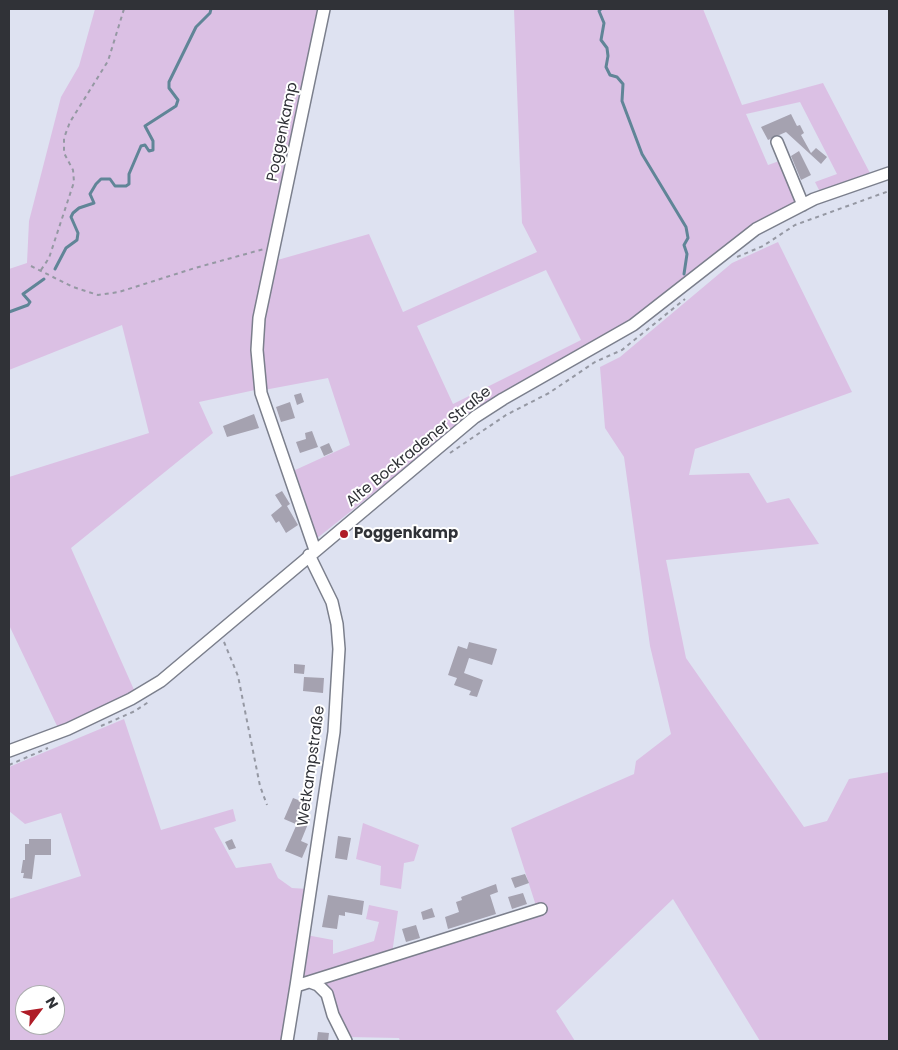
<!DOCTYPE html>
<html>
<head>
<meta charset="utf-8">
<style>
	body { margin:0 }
	#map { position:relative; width:898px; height:1050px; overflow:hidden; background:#dee2f1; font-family:Poppins,sans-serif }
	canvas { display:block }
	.frame { position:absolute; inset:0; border:10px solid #303237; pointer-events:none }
	.north { position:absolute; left:15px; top:985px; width:50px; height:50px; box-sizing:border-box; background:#fff; border:1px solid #acadaf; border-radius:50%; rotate:59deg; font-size:14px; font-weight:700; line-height:20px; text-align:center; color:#303237 }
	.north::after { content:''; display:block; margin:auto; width:18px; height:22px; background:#af1c27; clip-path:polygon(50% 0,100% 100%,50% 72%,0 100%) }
</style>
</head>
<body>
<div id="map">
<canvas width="898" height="1050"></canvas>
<div class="frame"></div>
<div class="north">N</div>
</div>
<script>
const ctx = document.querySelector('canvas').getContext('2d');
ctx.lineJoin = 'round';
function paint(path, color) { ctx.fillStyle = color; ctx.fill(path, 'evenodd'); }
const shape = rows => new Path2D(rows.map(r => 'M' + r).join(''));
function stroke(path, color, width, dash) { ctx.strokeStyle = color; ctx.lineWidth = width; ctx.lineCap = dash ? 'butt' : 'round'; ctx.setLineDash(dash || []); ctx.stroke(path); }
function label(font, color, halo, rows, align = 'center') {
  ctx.font = font + ' Poppins,sans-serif'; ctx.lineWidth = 4; ctx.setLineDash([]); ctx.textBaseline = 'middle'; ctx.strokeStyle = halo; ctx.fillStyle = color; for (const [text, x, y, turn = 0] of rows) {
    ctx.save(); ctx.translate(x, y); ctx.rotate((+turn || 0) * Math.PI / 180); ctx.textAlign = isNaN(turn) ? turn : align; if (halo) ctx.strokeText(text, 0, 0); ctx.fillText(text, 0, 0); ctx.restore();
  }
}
paint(shape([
	[95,9,321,9,253,348,255,390,199,402,213,433,71,548,135,692,58,728,9,625,9,477,149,433,122,325,9,370,9,269,27,263,29,221,61,97,79,66],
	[514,9,703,9,742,105,823,83,871,175,819,190,815,182,837,174,800,102,746,114,768,165,782,160,799,203,743,232,632,323,472,415,316,539,293,471,350,445,328,378,264,390,260,368,262,318,274,261,369,234,403,312,537,252,522,223],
	[546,270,581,340,453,404,417,326],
	[778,242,852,392,695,449,689,475,749,473,767,503,789,498,819,544,666,560,686,658,804,827,827,821,849,779,889,772,889,1041,760,1041,673,899,556,1011,575,1041,400,1041,399,1038,347,1037,318,983,538,912,511,828,634,774,636,761,671,734,650,646,624,457,605,428,600,367,620,357,732,263],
	[124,719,161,830,233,809,236,821,214,828,236,868,271,863,278,878,292,888,308,889,301,934,333,940,333,954,374,941,379,922,366,919,369,905,398,911,392,954,306,981,296,978,283,1041,9,1041,9,899,81,876,61,813,25,824,9,811,9,767],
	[25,995,55,995,55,1025,25,1025],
	[363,823,419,845,414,861,404,863,401,889,380,885,381,866,356,859]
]), '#dbc0e4');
stroke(shape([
	[601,9,599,11,604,23,601,40,607,48,608,56,606,67,610,75,617,77,623,84,622,101,642,154,686,227,688,238,684,245,687,254,684,274],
	[55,269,66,248,77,240,78,233,71,217,73,213,79,208,94,203,90,194,96,184,101,179,110,179,115,186,126,186,129,184,129,174,141,146,145,145,149,151,153,150,153,141,145,126,176,106,178,100,169,88,169,82,196,27,210,13,211,9],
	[9,312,28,305,30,302,23,294,44,279]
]), '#608597', 3);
paint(shape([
	[791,114,797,126,800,125,804,133,801,135,811,153,816,148,827,157,821,164,786,132,768,140,761,127],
	[799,151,811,175,801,180,791,156],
	[301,393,304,402,297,405,294,395],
	[290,402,295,418,281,422,276,407],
	[254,414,259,428,227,437,223,426],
	[312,431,318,447,300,453,296,442,306,439,305,433],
	[329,443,333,452,324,456,320,447],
	[282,491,290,504,287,506,298,525,286,533,279,521,276,523,271,515,282,506,275,495],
	[469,642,497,649,492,665,469,658,464,673,483,680,477,697,469,695,471,691,454,685,457,678,448,675,458,646,467,649],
	[294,664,305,665,304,674,294,673],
	[304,677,324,678,323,693,303,691],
	[293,798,306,803,301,815,310,819,301,841,308,844,302,858,285,851,296,826,298,825,284,819],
	[338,836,351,838,347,860,335,858],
	[29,839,51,839,51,855,35,855,32,879,23,878,24,873,21,873,23,860,25,860,25,844,29,844],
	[232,839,236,848,229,850,225,842],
	[525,874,529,883,515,888,511,878],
	[496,884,498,892,490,895,496,914,448,929,445,917,459,912,456,902,462,900,461,897],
	[523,893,527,904,512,909,508,897],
	[328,895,364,901,362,915,345,912,345,916,339,915,337,929,322,927],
	[432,908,435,917,423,920,421,912],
	[416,925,420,938,406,942,402,929],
	[318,1032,329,1033,328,1041,317,1040]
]), '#a5a2b0');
const minor = shape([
	[777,142,803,205],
	[315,550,261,393,257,350,259,318,324,9],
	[9,751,68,729,131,699,161,681,475,417,503,399,633,325,756,229,814,199,889,173],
	[310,982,318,985,327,994,333,1015,346,1041],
	[296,986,334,732,339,649,337,624,332,602,309,555],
	[287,1041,296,986,541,909]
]);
stroke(minor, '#7b7f8c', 14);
stroke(shape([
	[737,257,763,246,795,225,889,191],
	[31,266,73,287,98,295,119,292,195,268,264,249],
	[41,270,49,258,74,182,73,170,64,153,64,138,70,122,108,61,124,9],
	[450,453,506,415,549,393,595,362,622,350,685,299],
	[224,642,238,676,260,786,267,805],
	[101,726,135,711,150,701],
	[9,765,48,748]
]), '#9598a3', 2, [4, 4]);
stroke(minor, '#fff', 11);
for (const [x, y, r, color] of [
	[344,534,5,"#af1c27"]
]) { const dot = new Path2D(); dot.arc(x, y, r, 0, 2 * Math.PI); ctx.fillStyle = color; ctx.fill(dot); stroke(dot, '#fff', 2); }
label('15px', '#303237', '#fff', [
	["Poggenkamp",283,132,-78],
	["Alte Bockradener Straße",419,447,-39],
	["Wetkampstraße",312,766,-82]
]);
label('bold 15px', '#303237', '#fff', [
	["Poggenkamp",354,534]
], 'left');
</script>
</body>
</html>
